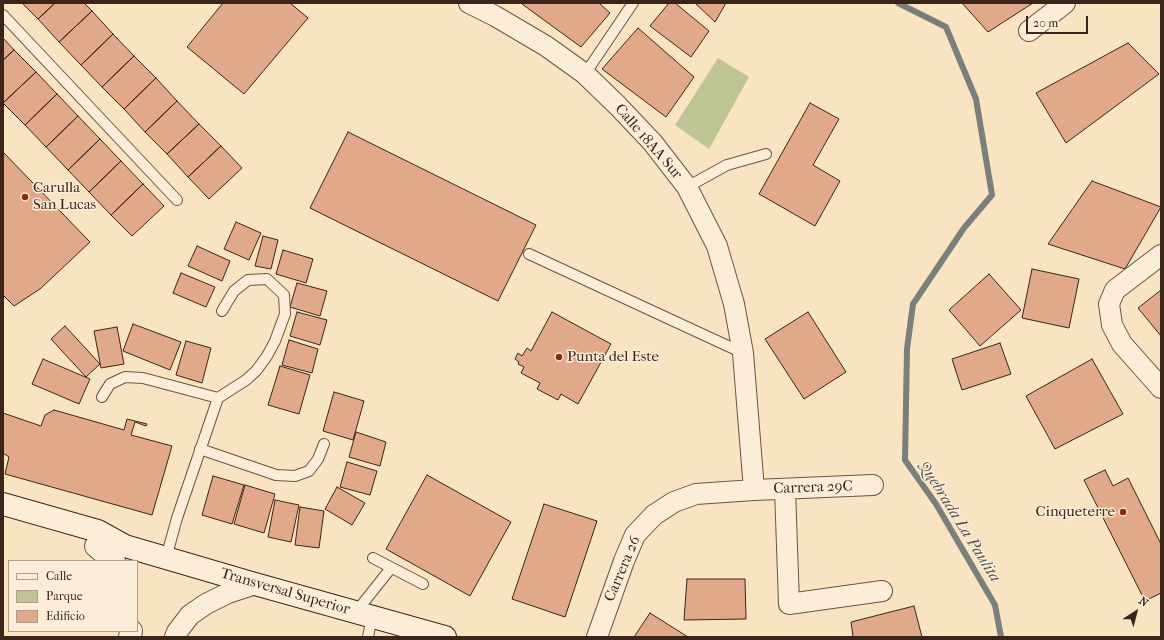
<!DOCTYPE html>
<html>
<head>
<meta charset="utf-8">
<style>
	body { margin:0 }
	#map { position:relative; width:1164px; height:640px; overflow:hidden; background:#f9e4c2; font-family:"IM FELL French Canon",serif }
	canvas { display:block }
	.frame { position:absolute; inset:0; border:4px solid #3b241a; pointer-events:none }
	.legend { position:absolute; left:8px; top:560px; width:130px; height:72px; box-sizing:border-box; background:#fbedd7; border:1px solid #ae9d8b; margin:0; padding:5px 7px; list-style:none; font-size:12px; color:#3b241a }
	.legend li { display:flex; align-items:center; gap:8px; height:20px }
	.legend b { width:20px; border:1px solid #ae9d8b }
	.north { position:absolute; left:1116px; top:592px; width:40px; height:40px; -webkit-text-stroke:3px #fbedd7; paint-order:stroke; rotate:36deg; font-size:11px; font-weight:700; line-height:16px; text-align:center; color:#3b241a }
	.north::after { content:''; display:block; margin:auto; width:14px; height:18px; background:#3b241a; clip-path:polygon(50% 0,100% 100%,50% 72%,0 100%) }
	.scale { position:absolute; left:1026px; top:16px; width:62px; height:18px; box-sizing:border-box; border:2px solid #3b241a; border-top:0; padding-left:5px; font-size:12px; line-height:14px; white-space:nowrap; color:#3b241a; -webkit-text-stroke:3px #fbedd7; paint-order:stroke }
</style>
</head>
<body>
<div id="map">
<canvas width="1164" height="640"></canvas>
<div class="frame"></div>
<ul class="legend">
<li><b style="height:5px;background:#fbedd7"></b>Calle</li>
<li><b style="height:11px;background:#bec493"></b>Parque</li>
<li><b style="height:11px;background:#e1a98a"></b>Edificio</li>
</ul>
<div class="north">N</div>
<div class="scale">20 m</div>
</div>
<script>
const ctx = document.querySelector('canvas').getContext('2d');
ctx.lineJoin = 'round';
function paint(path, color) { ctx.fillStyle = color; ctx.fill(path, 'evenodd'); }
const shape = rows => new Path2D(rows.map(r => 'M' + r).join(''));
function stroke(path, color, width, dash) { ctx.strokeStyle = color; ctx.lineWidth = width; ctx.lineCap = dash ? 'butt' : 'round'; ctx.setLineDash(dash || []); ctx.stroke(path); }
function label(font, color, halo, rows, align = 'center') {
  ctx.font = font + ' "IM FELL French Canon",serif'; ctx.lineWidth = 3; ctx.setLineDash([]); ctx.textBaseline = 'middle'; ctx.strokeStyle = halo; ctx.fillStyle = color; for (const [text, x, y, turn = 0] of rows) {
    ctx.save(); ctx.translate(x, y); ctx.rotate((+turn || 0) * Math.PI / 180); ctx.textAlign = isNaN(turn) ? turn : align; if (halo) ctx.strokeText(text, 0, 0); ctx.fillText(text, 0, 0); ctx.restore();
  }
}
paint(shape([
	[718,58,749,77,709,149,675,125]
]), '#bec493');
stroke(shape([
	[898,3,946,27,976,99,992,195,964,228,913,304,907,349,905,460,936,504,995,605,1001,637]
]), '#797f7c', 6);
const building = shape([
	[22,3,55,3,38,19,22,3],
	[55,3,84,3,92,11,59,42,38,19,55,3],
	[223,3,290,3,308,18,244,94,187,47,223,3],
	[523,3,599,3,610,13,581,47,522,4,523,3],
	[669,3,675,3,709,31,691,57,650,26,669,3],
	[695,3,726,3,715,22,695,3],
	[962,3,1033,3,988,32,962,3],
	[92,11,113,34,81,65,59,42,92,11],
	[638,28,694,77,666,117,602,69,638,28],
	[113,34,134,56,102,87,81,65,113,34],
	[3,38,14,50,3,60,3,38],
	[1128,43,1159,74,1066,143,1036,93,1128,43],
	[14,50,36,72,3,103,3,60,14,50],
	[134,56,156,78,124,109,102,87,134,56],
	[36,72,57,94,25,125,3,103,36,72],
	[156,78,177,101,145,132,124,109,156,78],
	[57,94,78,116,46,147,25,125,57,94],
	[177,101,199,124,167,154,145,132,177,101],
	[810,103,839,119,813,165,840,181,815,226,759,194,810,103],
	[78,116,100,139,68,170,46,147,78,116],
	[199,124,221,146,188,177,167,154,199,124],
	[348,132,536,225,498,301,310,208,348,132],
	[100,139,121,161,89,192,68,170,100,139],
	[221,146,242,168,209,199,188,177,221,146],
	[3,152,90,242,40,289,14,306,3,295,3,152],
	[121,161,143,184,111,215,89,192,121,161],
	[1092,181,1161,207,1125,269,1048,244,1092,181],
	[143,184,164,206,132,236,111,215,143,184],
	[236,222,261,233,249,260,224,249,236,222],
	[263,236,278,240,271,269,255,266,263,236],
	[197,246,230,261,222,281,188,266,197,246],
	[283,250,313,259,306,283,276,274,283,250],
	[1032,269,1079,279,1069,328,1022,318,1032,269],
	[181,273,215,287,206,307,173,293,181,273],
	[989,274,1021,310,980,346,949,310,989,274],
	[297,283,327,291,320,316,290,307,297,283],
	[1161,290,1161,336,1138,308,1161,290],
	[297,312,327,320,320,345,290,336,297,312],
	[552,312,611,344,578,404,561,394,558,400,537,389,540,383,521,373,524,367,518,364,519,362,515,359,518,353,522,356,527,348,531,351,552,312],
	[808,312,846,372,804,399,765,339,808,312],
	[133,324,181,342,170,370,123,351,133,324],
	[65,326,100,364,86,377,51,339,65,326],
	[117,327,124,364,101,368,94,331,117,327],
	[289,340,318,349,312,373,282,365,289,340],
	[186,341,211,348,202,383,176,375,186,341],
	[1000,343,1011,374,962,390,952,359,1000,343],
	[43,359,90,379,79,404,32,384,43,359],
	[1092,359,1123,414,1055,449,1026,396,1092,359],
	[280,366,310,375,299,414,268,405,280,366],
	[334,392,364,401,353,440,323,431,334,392],
	[54,410,124,430,127,419,147,424,146,426,135,422,131,435,172,446,152,515,5,474,9,457,3,453,3,413,41,426,45,415,54,410],
	[356,432,386,442,380,466,349,457,356,432],
	[347,462,377,471,370,495,340,487,347,462],
	[1105,470,1113,486,1128,478,1161,544,1161,593,1145,601,1084,480,1105,470],
	[427,475,511,522,470,596,386,549,427,475],
	[213,476,244,485,232,524,202,515,213,476],
	[245,485,275,494,264,533,234,524,245,485],
	[337,487,365,503,352,525,325,509,337,487],
	[275,500,299,505,291,542,268,537,275,500],
	[544,504,597,521,565,617,512,599,544,504],
	[300,507,324,511,319,548,295,545,300,507],
	[687,579,745,579,746,619,684,620,687,579],
	[914,606,922,637,853,637,851,622,914,606],
	[650,613,688,637,634,637,650,613]
]);
paint(building, '#e1a98a');
stroke(building, '#3b241a', 1);
const service = shape([
	[3,15,177,200],
	[585,74,633,3],
	[687,187,727,165,766,154],
	[529,254,743,353],
	[102,397,110,384,125,377,143,378,218,398],
	[200,449,276,475,295,476,309,471,318,459,324,444],
	[166,558,177,518,218,398,246,380,256,371,267,356,275,341,285,314,284,295,267,279,248,280,234,291,222,311],
	[373,558,423,584],
	[356,612,391,568],
	[368,637,372,616]
]);
const minor = shape([
	[469,3,495,16,546,46,585,74,618,106,653,143,687,187,717,246,734,304,743,353,754,490],
	[1029,31,1065,3],
	[1161,255,1115,290,1109,304,1112,325,1122,344,1161,388],
	[785,489,789,604,882,591],
	[175,637,177,632,190,615,206,604,228,593,255,584],
	[597,637,624,561,635,535,654,515,674,502,696,494,754,490,873,485]
]);
const tertiary = shape([
	[96,546,114,561],
	[130,637,131,631]
]);
const secondary = shape([
	[3,504,98,531,125,546,255,584,445,637]
]);
stroke(service, '#6a5444', 12);
stroke(minor, '#6a5444', 22);
stroke(tertiary, '#6a5444', 24);
stroke(secondary, '#3b241a', 24);
stroke(service, '#fbedd7', 10);
stroke(minor, '#fbedd7', 20);
stroke(tertiary, '#fbedd7', 22);
stroke(secondary, '#fbedd7', 22);
for (const [x, y, r, color] of [
	[25,197,4,"#8f2418"],
	[559,357,4,"#8f2418"],
	[1123,512,4,"#8f2418"]
]) { const dot = new Path2D(); dot.arc(x, y, r, 0, 2 * Math.PI); ctx.fillStyle = color; ctx.fill(dot); stroke(dot, '#fbedd7', 1.5); }
label('15px', '#3b241a', '#fbedd7', [
	["Calle 18AA Sur",648,142,49],
	["Carrera 29C",813,488,-2],
	["Carrera 26",623,569,-67],
	["Transversal Superior",285,592,16]
]);
label('15px', '#3b241a', '#fbedd7', [
	["Carulla",33,188],
	["San Lucas",33,205],
	["Punta del Este",567,357],
	["Cinqueterre",1115,512,"right"]
], 'left');
label('italic 16px', '#5a524b', '#fbedd7', [
	["Quebrada La Paulita",959,522,58]
]);
</script>
</body>
</html>
